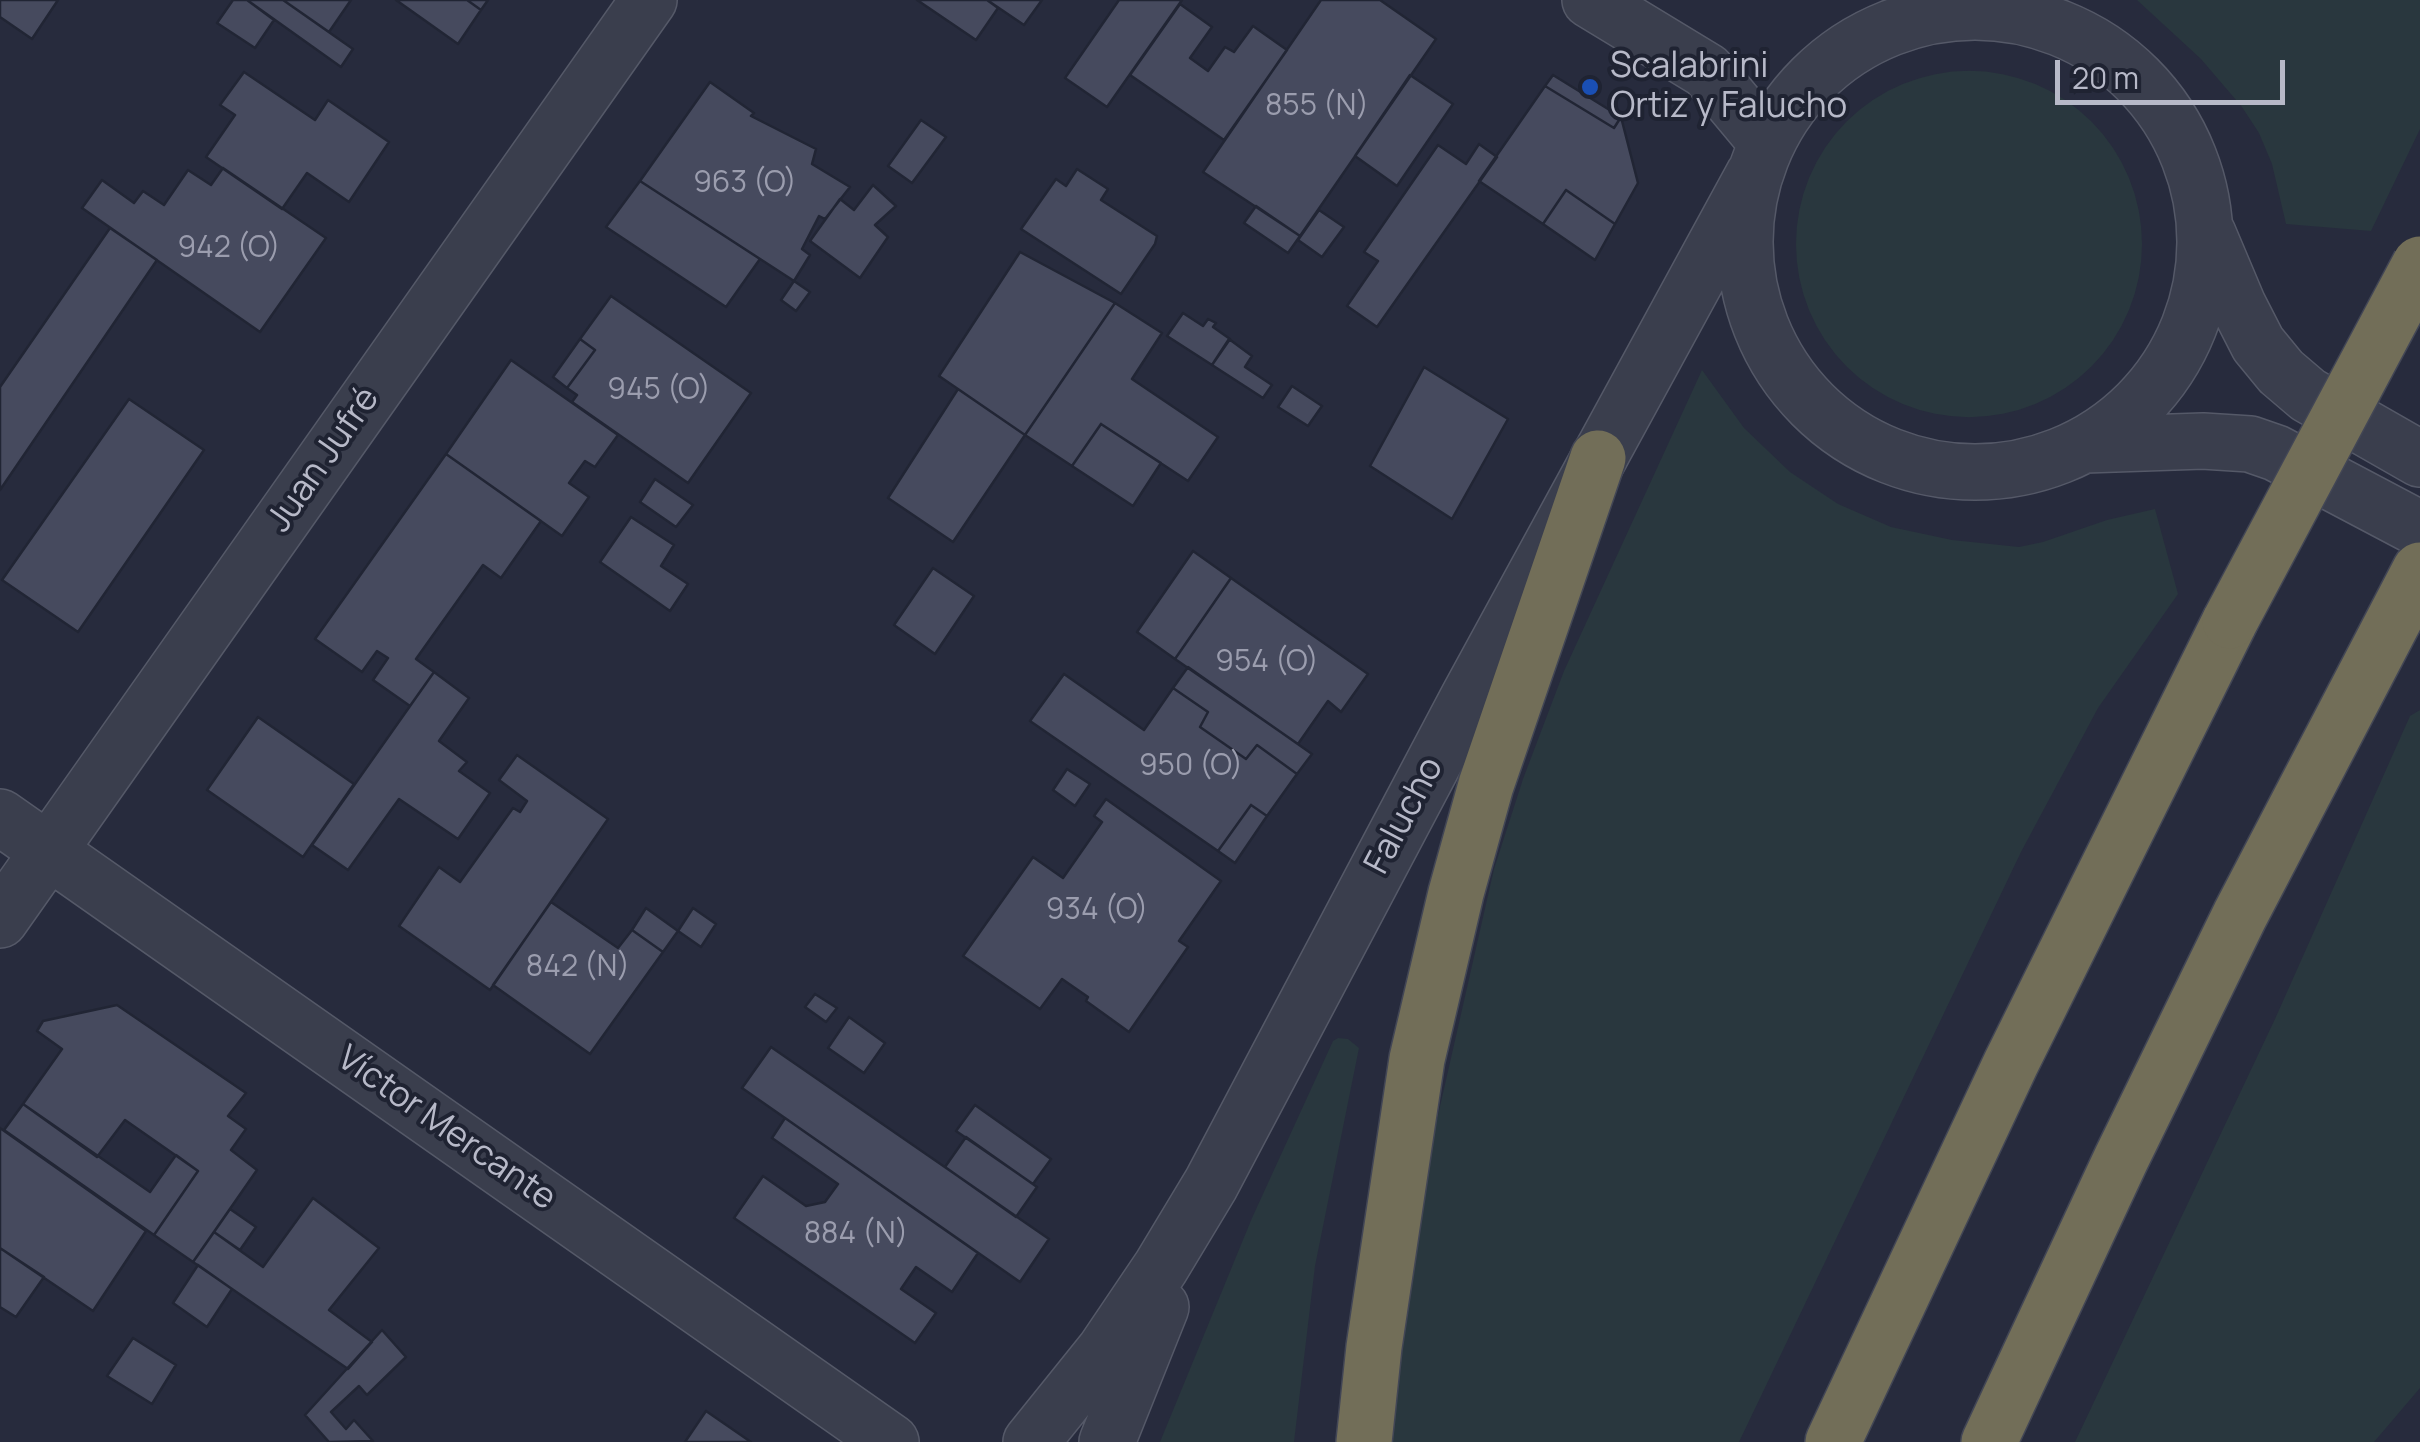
<!DOCTYPE html>
<html>
<head>
<meta charset="utf-8">
<style>
	body { margin:0 }
	#map { position:relative; width:2420px; height:1442px; overflow:hidden; background:#272b3d; font-family:Manrope,sans-serif }
	canvas { display:block }
	.scale { position:absolute; left:2055px; top:60px; width:230px; height:45px; box-sizing:border-box; border:5px solid #b7b9c8; border-top:0; padding-left:12px; font-size:30px; line-height:35px; white-space:nowrap; color:#b7b9c8; -webkit-text-stroke:8px #1f2332; paint-order:stroke }
</style>
</head>
<body>
<div id="map">
<canvas width="2420" height="1442"></canvas>
<div class="scale">20 m</div>
</div>
<script>
const ctx = document.querySelector('canvas').getContext('2d');
ctx.lineJoin = 'round';
function paint(path, color) { ctx.fillStyle = color; ctx.fill(path, 'evenodd'); }
const shape = rows => new Path2D(rows.map(r => 'M' + r).join(''));
function stroke(path, color, width, dash) { ctx.strokeStyle = color; ctx.lineWidth = width; ctx.lineCap = dash ? 'butt' : 'round'; ctx.setLineDash(dash || []); ctx.stroke(path); }
function label(font, color, halo, rows, align = 'center') {
  ctx.font = font + ' Manrope,sans-serif'; ctx.lineWidth = 8; ctx.setLineDash([]); ctx.textBaseline = 'middle'; ctx.strokeStyle = halo; ctx.fillStyle = color; for (const [text, x, y, turn = 0] of rows) {
    ctx.save(); ctx.translate(x, y); ctx.rotate((+turn || 0) * Math.PI / 180); ctx.textAlign = isNaN(turn) ? turn : align; if (halo) ctx.strokeText(text, 0, 0); ctx.fillText(text, 0, 0); ctx.restore();
  }
}
paint(shape([
	[2137,0,2420,0,2420,129,2371,231,2286,224,2272,164,2259,133,2242,107,2201,59],
	'1796 244a173 173 0 1 1 346 0a173 173 0 1 1-346 0Z',
	[1702,370,1744,428,1790,472,1838,504,1891,527,1952,540,2019,547,2043,542,2107,520,2155,509,2178,594,2098,708,2021,852,1739,1442,1388,1442,1416,1229,1436,1124,1494,869,1523,779,1564,671],
	[2420,710,2420,1388,2374,1442,2075,1442,2275,1019,2410,716],
	[1338,1038,1348,1039,1359,1048,1315,1266,1294,1442,1160,1442,1252,1218,1333,1041]
]), '#29373e');
const building = shape([
	[0,0,58,0,32,39,0,17,0,0],
	[233,0,247,0,274,20,255,48,217,23,233,0],
	[247,0,283,0,353,49,341,67,247,0],
	[283,0,351,0,329,32,283,0],
	[396,0,467,0,481,10,458,44,396,0],
	[467,0,488,0,481,10,467,0],
	[917,0,987,0,998,8,976,40,917,0],
	[987,0,1042,0,1024,25,987,0],
	[1119,0,1182,0,1107,107,1065,78,1119,0],
	[1321,0,1380,0,1436,39,1300,236,1203,172,1321,0],
	[1180,4,1212,27,1190,58,1208,71,1225,47,1234,52,1253,26,1287,50,1224,140,1130,75,1180,4],
	[244,72,315,120,328,100,389,142,349,202,307,173,282,209,206,157,235,115,220,105,244,72],
	[1410,75,1453,104,1397,186,1355,156,1410,75],
	[1553,75,1621,117,1614,128,1545,86,1553,75],
	[710,82,754,113,751,116,816,149,812,164,850,187,825,219,819,216,802,249,810,255,794,281,640,181,710,82],
	[1545,86,1614,128,1621,117,1638,183,1615,224,1566,190,1543,224,1479,181,1545,86],
	[921,120,946,137,912,183,888,166,921,120],
	[1479,144,1497,157,1377,327,1347,306,1378,261,1364,252,1438,145,1466,164,1479,144],
	[223,168,326,238,260,332,82,208,102,180,134,203,143,191,164,205,188,170,211,185,223,168],
	[1077,169,1108,189,1101,200,1157,236,1155,244,1121,294,1021,229,1056,179,1066,186,1077,169],
	[640,181,760,259,726,307,606,227,640,181],
	[873,185,896,206,875,225,888,237,860,278,810,241,840,199,854,210,873,185],
	[1566,190,1615,224,1595,260,1543,224,1566,190],
	[1256,206,1300,236,1288,253,1244,223,1256,206],
	[1319,210,1344,227,1322,257,1298,240,1319,210],
	[110,228,157,260,0,490,0,387,110,228],
	[1020,252,1115,303,1025,435,939,376,1020,252],
	[794,281,810,292,796,311,781,300,794,281],
	[611,296,751,393,688,483,572,402,577,395,567,388,595,350,580,339,611,296],
	[1115,303,1162,333,1132,379,1218,437,1188,481,1101,424,1072,466,1025,435,1115,303],
	[1183,313,1203,326,1208,319,1216,323,1213,327,1230,339,1212,365,1167,336,1183,313],
	[580,339,595,350,567,388,553,377,580,339],
	[1229,339,1252,356,1245,367,1272,385,1263,398,1212,365,1229,339],
	[511,360,618,435,595,467,585,461,569,483,589,497,562,536,446,454,511,360],
	[1424,367,1508,419,1452,519,1370,466,1424,367],
	[1292,386,1322,406,1308,426,1278,407,1292,386],
	[958,389,1025,435,953,542,888,498,958,389],
	[129,399,204,450,78,632,2,580,129,399],
	[1101,424,1161,463,1133,506,1072,466,1101,424],
	[446,454,541,521,501,578,483,565,416,659,434,672,410,706,373,680,388,658,377,651,362,672,315,639,446,454],
	[655,479,693,505,676,527,640,502,655,479],
	[631,517,674,545,661,566,688,584,670,611,600,562,631,517],
	[1193,551,1231,578,1175,659,1137,632,1193,551],
	[933,568,974,596,935,654,894,625,933,568],
	[1231,578,1368,674,1341,712,1328,701,1298,744,1175,659,1231,578],
	[1188,667,1312,754,1297,774,1257,745,1246,759,1200,727,1208,712,1173,688,1188,667],
	[434,672,469,698,439,741,467,762,459,771,490,793,458,839,399,799,348,870,312,845,434,672],
	[1064,674,1144,730,1173,688,1208,712,1200,727,1246,759,1257,745,1297,774,1267,816,1251,805,1218,851,1030,721,1064,674],
	[258,717,354,784,303,857,207,790,258,717],
	[517,755,608,819,490,990,399,926,439,867,460,882,513,808,520,812,527,801,499,780,517,755],
	[1067,769,1090,784,1075,806,1053,790,1067,769],
	[1106,799,1221,881,1179,941,1188,947,1129,1032,1086,1001,1088,997,1062,979,1040,1009,963,956,1033,857,1063,878,1102,822,1094,816,1106,799],
	[1251,805,1267,816,1235,863,1218,851,1251,805],
	[551,902,618,948,632,930,663,952,590,1054,493,985,551,902],
	[646,908,678,931,663,952,632,930,646,908],
	[693,908,716,924,701,947,678,931,693,908],
	[815,994,837,1008,826,1022,805,1007,815,994],
	[117,1005,246,1093,228,1116,246,1129,231,1150,257,1170,193,1262,154,1235,198,1171,125,1120,97,1157,23,1104,62,1049,37,1031,43,1021,117,1005],
	[849,1017,885,1043,864,1073,828,1048,849,1017],
	[771,1047,1049,1239,1020,1282,742,1088,771,1047],
	[23,1104,150,1192,176,1155,198,1171,154,1235,4,1130,23,1104],
	[975,1105,1051,1159,1033,1184,956,1131,975,1105],
	[785,1118,978,1253,952,1292,916,1267,901,1289,936,1313,915,1343,734,1218,763,1176,806,1206,825,1202,838,1184,772,1138,785,1118],
	[0,1128,146,1231,93,1311,0,1248,0,1128],
	[966,1137,1037,1187,1016,1217,945,1167,966,1137],
	[313,1198,379,1248,329,1310,372,1342,348,1369,193,1262,214,1232,263,1267,313,1198],
	[230,1209,256,1227,240,1250,214,1232,230,1209],
	[0,1248,44,1277,16,1317,0,1307,0,1248],
	[198,1265,232,1289,207,1327,173,1303,198,1265],
	[382,1330,406,1357,367,1395,359,1386,331,1412,346,1429,354,1420,373,1441,329,1442,305,1415,382,1330],
	[133,1338,176,1365,152,1404,107,1376,133,1338],
	[706,1411,751,1442,685,1442,706,1411]
]);
paint(building, '#464a5e');
stroke(building, '#212534', 2.5);
const minor = shape([
	[1590,0,1707,71,1767,143],
	'1745 242a230 230 0 1 1 460 0a230 230 0 1 1-460 0Z',
	[2208,234,2238,305,2258,344,2281,372,2308,395,2420,459],
	[2085,445,2203,441,2250,444,2276,453,2420,529],
	[0,817,891,1442],
	[0,920,649,0],
	[1031,1442,1105,1350,1161,1267,1211,1184,1468,698,1754,174],
	[1107,1442,1161,1307]
]);
const highway = shape([
	[1364,1442,1374,1347,1417,1059,1456,893,1486,785,1598,458],
	[1833,1442,2011,1063,2230,621],
	[1989,1442,2121,1159,2240,915,2420,570]
]);
stroke(minor, '#555968', 58);
stroke(highway, '#424655', 58);
stroke(minor, '#3a3e4d', 55);
stroke(highway, '#726e58', 55);
const highwayBridge = shape([
	[2230,621,2420,264]
]);
stroke(highwayBridge, '#424655', 58, []);
stroke(highwayBridge, '#726e58', 55);
for (const [x, y, r, color] of [
	[1590,87,10,"#1a4fb4"]
]) { const dot = new Path2D(); dot.arc(x, y, r, 0, 2 * Math.PI); ctx.fillStyle = color; ctx.fill(dot); stroke(dot, '#1f2332', 4); }
label('30px', '#9b9dae', null, [
	["855 (N)",1317,107],
	["963 (O)",745,184],
	["942 (O)",229,249],
	["945 (O)",659,391],
	["954 (O)",1267,663],
	["950 (O)",1191,767],
	["934 (O)",1097,911],
	["842 (N)",578,968],
	["884 (N)",856,1235]
]);
label('35px', '#b7b9c8', '#1f2332', [
	["Scalabrini",1610,67],
	["Ortiz y Falucho",1610,107]
], 'left');
label('35px', '#b7b9c8', '#1f2332', [
	["Juan Jufré",324,460,-55],
	["Falucho",1405,816,-62],
	["Víctor Mercante",446,1129,35]
]);
</script>
</body>
</html>
